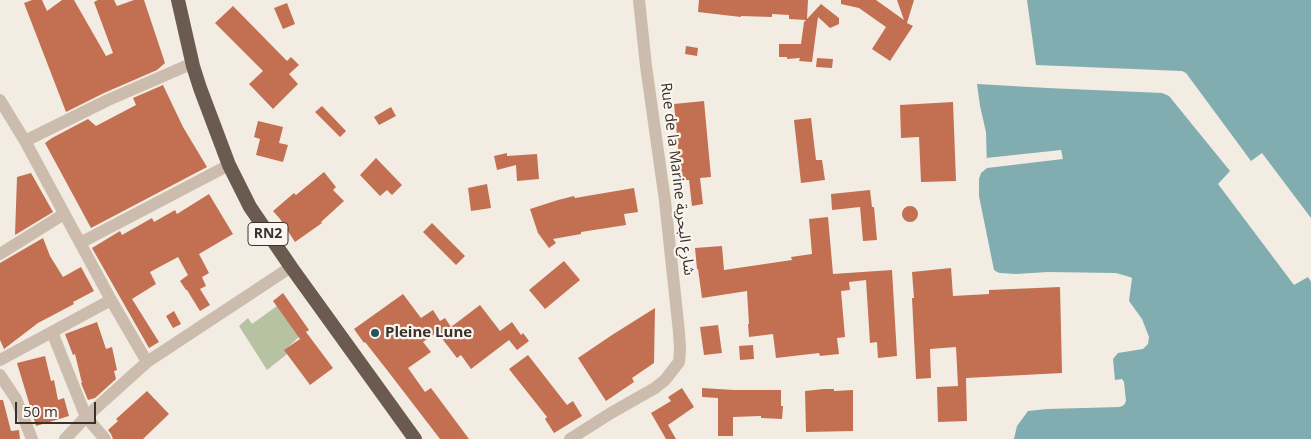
<!DOCTYPE html>
<html>
<head>
<meta charset="utf-8">
<style>
	body { margin:0 }
	#map { position:relative; width:1311px; height:439px; overflow:hidden; background:#f3ece2; font-family:"Open Sans",sans-serif }
	canvas { display:block }
	.scale { position:absolute; left:15px; top:402px; width:81px; height:22px; box-sizing:border-box; border:2px solid #3a312c; border-top:0; padding-left:6px; font-size:15px; line-height:18px; white-space:nowrap; color:#3a312c; -webkit-text-stroke:4px #faf5ee; paint-order:stroke }
</style>
</head>
<body>
<div id="map">
<canvas width="1311" height="439"></canvas>
<div class="scale">50 m</div>
</div>
<script>
const ctx = document.querySelector('canvas').getContext('2d');
ctx.lineJoin = 'round';
function paint(path, color) { ctx.fillStyle = color; ctx.fill(path, 'evenodd'); }
const shape = rows => new Path2D(rows.map(r => 'M' + r).join(''));
function stroke(path, color, width, dash) { ctx.strokeStyle = color; ctx.lineWidth = width; ctx.lineCap = dash ? 'butt' : 'round'; ctx.setLineDash(dash || []); ctx.stroke(path); }
function label(font, color, halo, rows, align = 'center') {
  ctx.font = font + ' "Open Sans","Noto Sans Arabic",sans-serif'; ctx.lineWidth = 4.5; ctx.setLineDash([]); ctx.textBaseline = 'middle'; ctx.strokeStyle = halo; ctx.fillStyle = color; for (const [text, x, y, turn = 0] of rows) {
    ctx.save(); ctx.translate(x, y); ctx.rotate((+turn || 0) * Math.PI / 180); ctx.textAlign = isNaN(turn) ? turn : align; if (halo) ctx.strokeText(text, 0, 0); ctx.fillText(text, 0, 0); ctx.restore();
  }
}
paint(shape([
	[277,306,299,337,285,350,287,354,267,370,239,326,248,318,252,324]
]), '#b6c2a2');
paint(shape([
	[1027,0,1311,0,1311,218,1262,153,1251,161,1186,73,1182,71,1036,65],
	[977,84,1047,88,1162,93,1169,96,1230,171,1218,184,1294,285,1308,277,1311,282,1311,439,1014,439,1017,426,1028,411,1047,409,1120,407,1124,405,1126,401,1124,382,1122,379,1115,380,1113,359,1118,353,1143,349,1148,344,1149,337,1142,319,1129,301,1132,278,1130,277,1116,273,1048,272,1016,274,1000,273,997,272,994,270,979,196,979,179,981,173,987,168,986,132,980,106]
]), '#81acb0');
paint(shape([
	[1061,150,1063,159,987,168,986,158]
]), '#f3ece2');
paint(shape([
	[32,0,42,0,47,11,62,0,74,0,106,56,113,53,94,2,98,0,114,0,117,6,134,0,144,0,165,63,157,70,104,93,66,112,24,3],
	[699,0,808,0,807,19,821,4,839,18,839,24,830,28,818,17,812,62,799,61,800,58,787,59,787,57,779,57,779,44,801,44,804,22,806,20,789,19,789,15,772,14,772,17,741,16,741,17,698,12],
	[841,0,876,0,904,20,897,0,914,0,907,23,913,26,890,61,872,49,886,27,859,8,841,4],
	[287,3,295,24,283,29,274,8],
	[233,6,287,61,291,57,299,65,289,74,298,84,273,109,249,84,263,71,215,23],
	[686,46,698,48,697,56,685,54],
	[817,58,833,59,832,68,816,67],
	[163,85,183,127,207,167,91,228,45,143,52,138,88,119,96,126,136,105,133,98],
	[704,101,711,177,700,178,703,204,692,206,689,180,681,180,674,104],
	[953,102,956,181,921,182,919,137,901,138,900,105],
	[322,106,346,131,340,137,315,112],
	[391,107,396,116,379,125,374,117],
	[811,118,816,160,822,160,825,180,801,183,794,120],
	[258,121,283,127,279,143,288,145,283,162,256,155,260,139,254,137],
	[507,153,507,156,537,154,539,179,517,181,516,165,497,170,494,156],
	[376,158,402,185,392,195,387,190,380,196,360,175],
	[324,172,336,187,333,190,344,201,321,222,322,223,295,242,280,219,273,211,294,193,296,195],
	[31,173,53,212,15,235,17,177],
	[487,184,491,208,471,211,468,188],
	[634,188,638,212,624,214,626,225,581,232,581,234,553,239,556,243,549,248,538,233,530,209,558,200,574,196,575,198],
	[870,190,872,207,874,207,877,240,863,241,860,207,832,210,831,194],
	[209,194,233,234,199,254,209,273,202,277,206,286,200,289,210,305,200,311,187,290,186,290,180,281,188,275,178,257,150,272,156,284,132,299,159,342,149,348,92,248,120,231,122,235,152,218,154,222,175,210,177,214],
	'902 214a8 8 0 1 1 16 0a8 8 0 1 1-16 0Z',
	[828,217,833,274,892,270,897,356,878,358,877,342,870,343,866,280,849,282,850,290,841,291,845,337,837,338,839,354,820,356,819,353,776,358,773,334,749,337,748,324,749,324,747,291,702,298,698,269,697,269,695,248,722,246,724,270,792,260,791,257,812,254,809,219],
	[432,223,465,256,456,265,423,232],
	[43,238,50,256,63,277,81,267,94,291,73,302,74,304,38,323,4,349,0,340,0,263],
	[564,261,580,280,545,309,529,290],
	[951,268,953,296,989,294,989,290,1060,287,1062,373,966,378,967,421,938,422,937,387,958,386,956,347,930,349,931,378,916,379,912,298,914,298,912,272],
	[283,293,309,330,306,332,333,368,310,385,284,350,300,339,273,301],
	[403,294,421,318,433,310,440,321,445,318,451,327,480,305,500,331,512,322,521,335,523,333,529,341,517,350,509,340,471,369,461,355,457,358,437,332,423,342,431,352,408,368,425,392,431,388,469,439,440,439,387,370,365,342,364,343,354,329],
	[655,308,654,363,632,378,634,382,606,401,578,358,612,335],
	[174,311,181,324,173,328,166,316],
	[97,322,106,349,112,347,117,370,114,371,116,379,95,398,88,400,81,383,82,383,75,354,73,355,65,334],
	[718,325,722,353,704,355,700,327],
	[753,345,754,359,740,360,739,346],
	[528,355,567,405,573,401,582,416,554,433,545,419,547,417,509,369],
	[45,356,51,381,54,380,58,400,64,398,69,416,36,426,17,363],
	[682,388,694,407,668,425,676,439,666,439,651,413,671,401,668,397],
	[702,388,734,390,781,390,781,406,783,406,782,419,761,418,761,416,733,417,733,436,718,436,718,398,702,397],
	[824,389,834,389,834,391,853,390,853,431,806,432,805,391],
	[147,391,169,414,143,439,113,439,111,434,108,430,118,421,116,419],
	[0,400,3,400,11,431,19,430,20,439,0,439]
]), '#c27051');
stroke(shape([
	[0,100,25,141,111,300,147,362],
	[25,141,108,100,193,63],
	[80,243,229,165],
	[0,254,64,214],
	[52,332,86,417,105,439],
	[0,360,111,300],
	[0,375,16,399,32,439],
	[65,439,86,417,147,362,291,267]
]), '#cbbcad', 12);
stroke(shape([
	[570,439,611,413,655,388,665,380,679,362,680,350,679,332,665,201,646,66,639,0]
]), '#cbbcad', 12);
stroke(shape([
	[178,0,193,66,200,88,229,165,250,207,291,267,415,439]
]), '#6b5a50', 14);
for (const [x, y, r, color] of [
	[375,333,5,"#22555b"]
]) { const dot = new Path2D(); dot.arc(x, y, r, 0, 2 * Math.PI); ctx.fillStyle = color; ctx.fill(dot); stroke(dot, '#faf5ee', 2); }
for (const [x, y, w] of [
	[268,234,40]
]) { const box = new Path2D(); box.roundRect(x - w / 2, y - 11.5, w, 23, 4); ctx.fillStyle = '#faf5ee'; ctx.fill(box); stroke(box, '#3a312c', 1); }
label('bold 14px', '#3a312c', null, [
	["RN2",268,234]
]);
label('15px', '#3a312c', '#faf5ee', [
	["Rue de la Marine شارع البحرية",677,179,83]
]);
label('bold 15px', '#3a312c', '#faf5ee', [
	["Pleine Lune",385,333]
], 'left');
</script>
</body>
</html>
